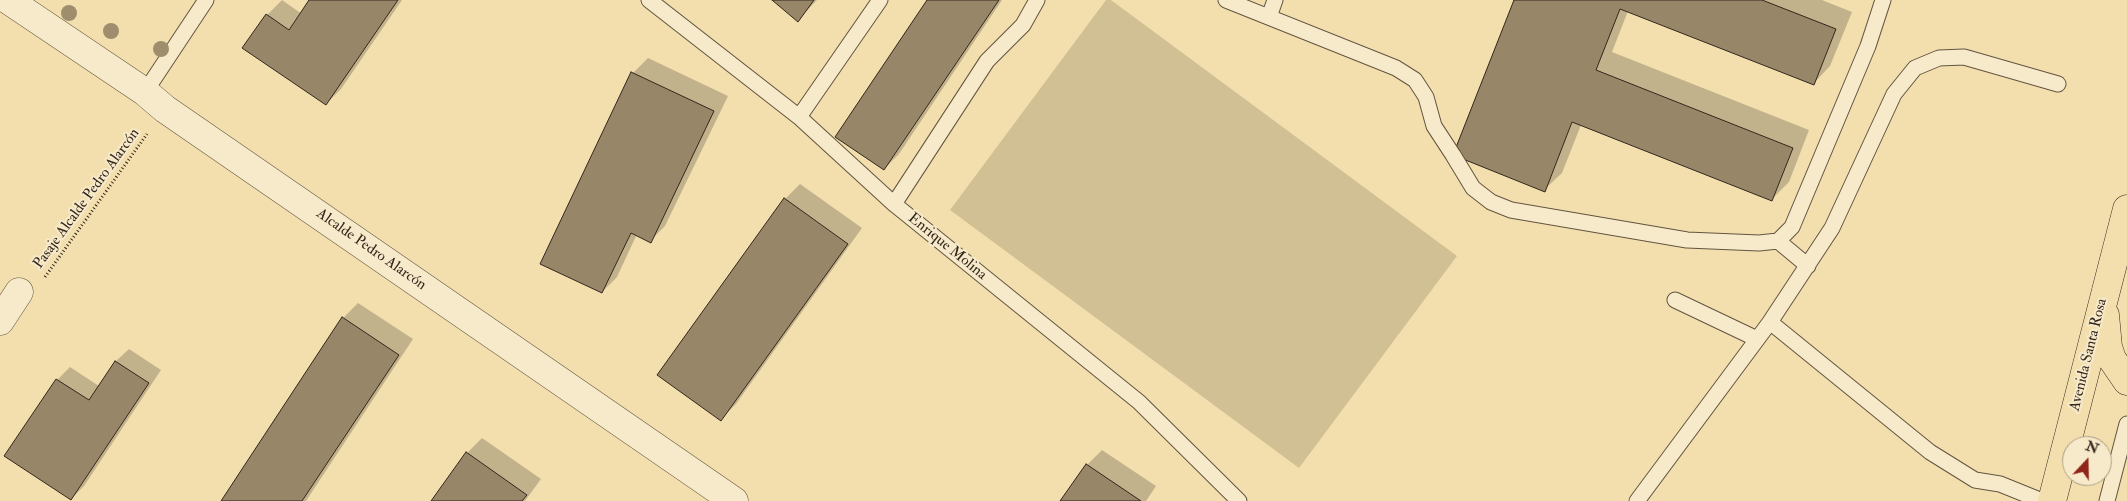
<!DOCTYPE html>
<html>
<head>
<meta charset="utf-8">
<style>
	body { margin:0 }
	#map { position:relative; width:2127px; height:501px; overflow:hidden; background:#f3dfae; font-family:"IM FELL Double Pica",serif }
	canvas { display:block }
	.north { position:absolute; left:2062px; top:436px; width:50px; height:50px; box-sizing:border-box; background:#f7eaca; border:1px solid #a99c84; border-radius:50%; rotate:21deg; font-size:14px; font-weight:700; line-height:20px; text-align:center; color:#33261c }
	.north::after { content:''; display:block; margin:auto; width:18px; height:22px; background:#8f2418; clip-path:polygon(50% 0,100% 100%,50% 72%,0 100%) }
</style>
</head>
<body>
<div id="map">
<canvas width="2127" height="501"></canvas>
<div class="north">N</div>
</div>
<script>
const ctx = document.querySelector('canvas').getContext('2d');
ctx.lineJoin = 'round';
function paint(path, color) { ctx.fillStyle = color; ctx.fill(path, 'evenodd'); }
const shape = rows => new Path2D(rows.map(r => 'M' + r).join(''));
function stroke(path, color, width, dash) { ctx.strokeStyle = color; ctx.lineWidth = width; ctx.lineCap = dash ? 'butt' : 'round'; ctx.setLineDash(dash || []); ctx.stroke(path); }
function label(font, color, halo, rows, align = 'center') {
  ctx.font = font + ' "IM FELL Double Pica",serif'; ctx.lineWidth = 4; ctx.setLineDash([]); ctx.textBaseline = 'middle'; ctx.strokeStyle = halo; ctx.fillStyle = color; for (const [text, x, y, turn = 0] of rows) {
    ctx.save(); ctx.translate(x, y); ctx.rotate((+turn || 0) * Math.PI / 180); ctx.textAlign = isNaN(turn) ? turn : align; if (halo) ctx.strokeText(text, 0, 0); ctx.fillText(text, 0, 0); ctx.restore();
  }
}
paint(shape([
	[1106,0,1111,0,1457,256,1299,468,950,210]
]), '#d2c095');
paint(shape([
	[282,0,302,14,311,0,402,0,341,89,326,104,267,15],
	[774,0,817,0,798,20],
	[929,0,1002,0,899,154,884,169],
	[1515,0,1822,0,1852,12,1830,66,1813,84,1628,11,1612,52,1809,130,1789,182,1771,200,1581,125,1562,173,1544,190],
	[648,58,728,96,665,226,650,241,637,234,617,277,602,292,542,264,633,73],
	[800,184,862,228,736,404,721,419,785,199],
	[358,303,413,339,306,501,222,501,343,318],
	[129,349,161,370,84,486,71,499,57,380,70,367,99,386,116,361],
	[482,438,541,479,525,501,433,501,467,453],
	[1102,450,1156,486,1146,501,1062,501,1087,465]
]), '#0003');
const building = shape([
	[309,0,398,0,326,105,242,48,266,14,289,30,309,0],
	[772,0,814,0,798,22,772,0],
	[927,0,999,0,884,170,835,137,927,0],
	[1514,0,1762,0,1836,29,1814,85,1620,9,1596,70,1793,148,1772,201,1572,122,1545,192,1453,155,1514,0],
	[631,72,714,111,651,243,631,233,602,293,540,264,631,72],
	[784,198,848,244,721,421,657,375,784,198],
	[342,317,399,355,302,501,221,501,342,317],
	[115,361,149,383,71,500,4,456,56,379,89,400,115,361],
	[466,452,527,495,522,501,431,501,466,452],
	[1086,464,1141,501,1060,501,1086,464]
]);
paint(building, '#978668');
stroke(building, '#33261c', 1);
const service = shape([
	[649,0,799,117,894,204,1139,402,1239,501],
	[1226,0,1396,68,1415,80,1426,97,1434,126,1453,155,1473,188,1491,202,1511,210,1687,240,1759,243,1778,241,1792,227,1868,46,1883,0],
	[1269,17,1275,0],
	[145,92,206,0],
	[799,117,880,0],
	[894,204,987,61,1023,25,1037,0],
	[1778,241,1808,266],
	[1675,300,1757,339],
	[1770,322,1930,452,1975,480,2000,484,2042,501],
	[1637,501,1770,322,1832,228,1894,94,1915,68,1939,58,1964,57,2058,84],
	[2107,501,2127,424]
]);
const minor = shape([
	[0,321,19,292]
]);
const tertiary = shape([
	[8,0,145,92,165,109,734,501]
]);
const primary = shape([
	[2105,315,2108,347,2112,359,2127,381],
	[2052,501,2127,209]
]);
stroke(service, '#635440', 17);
stroke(minor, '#635440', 29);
stroke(tertiary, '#635440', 29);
stroke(primary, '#33261c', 29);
stroke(shape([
	[45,277,147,134]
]), '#33261c', 3, [1, 2.5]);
stroke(service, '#f7eaca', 15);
stroke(minor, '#f7eaca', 28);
stroke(tertiary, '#f7eaca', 28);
stroke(primary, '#f3dfae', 28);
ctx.fillStyle = '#9f8e6e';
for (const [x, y] of [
	[69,13],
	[111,31],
	[161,49]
]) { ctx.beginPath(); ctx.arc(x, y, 8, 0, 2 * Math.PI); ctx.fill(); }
label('15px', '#33261c', '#f7eaca', [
	["Pasaje Alcalde Pedro Alarcón",87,199,-54],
	["Enrique Molina",947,247,39],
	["Alcalde Pedro Alarcón",371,250,35],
	["Avenida Santa Rosa",2089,355,-76]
]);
</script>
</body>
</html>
